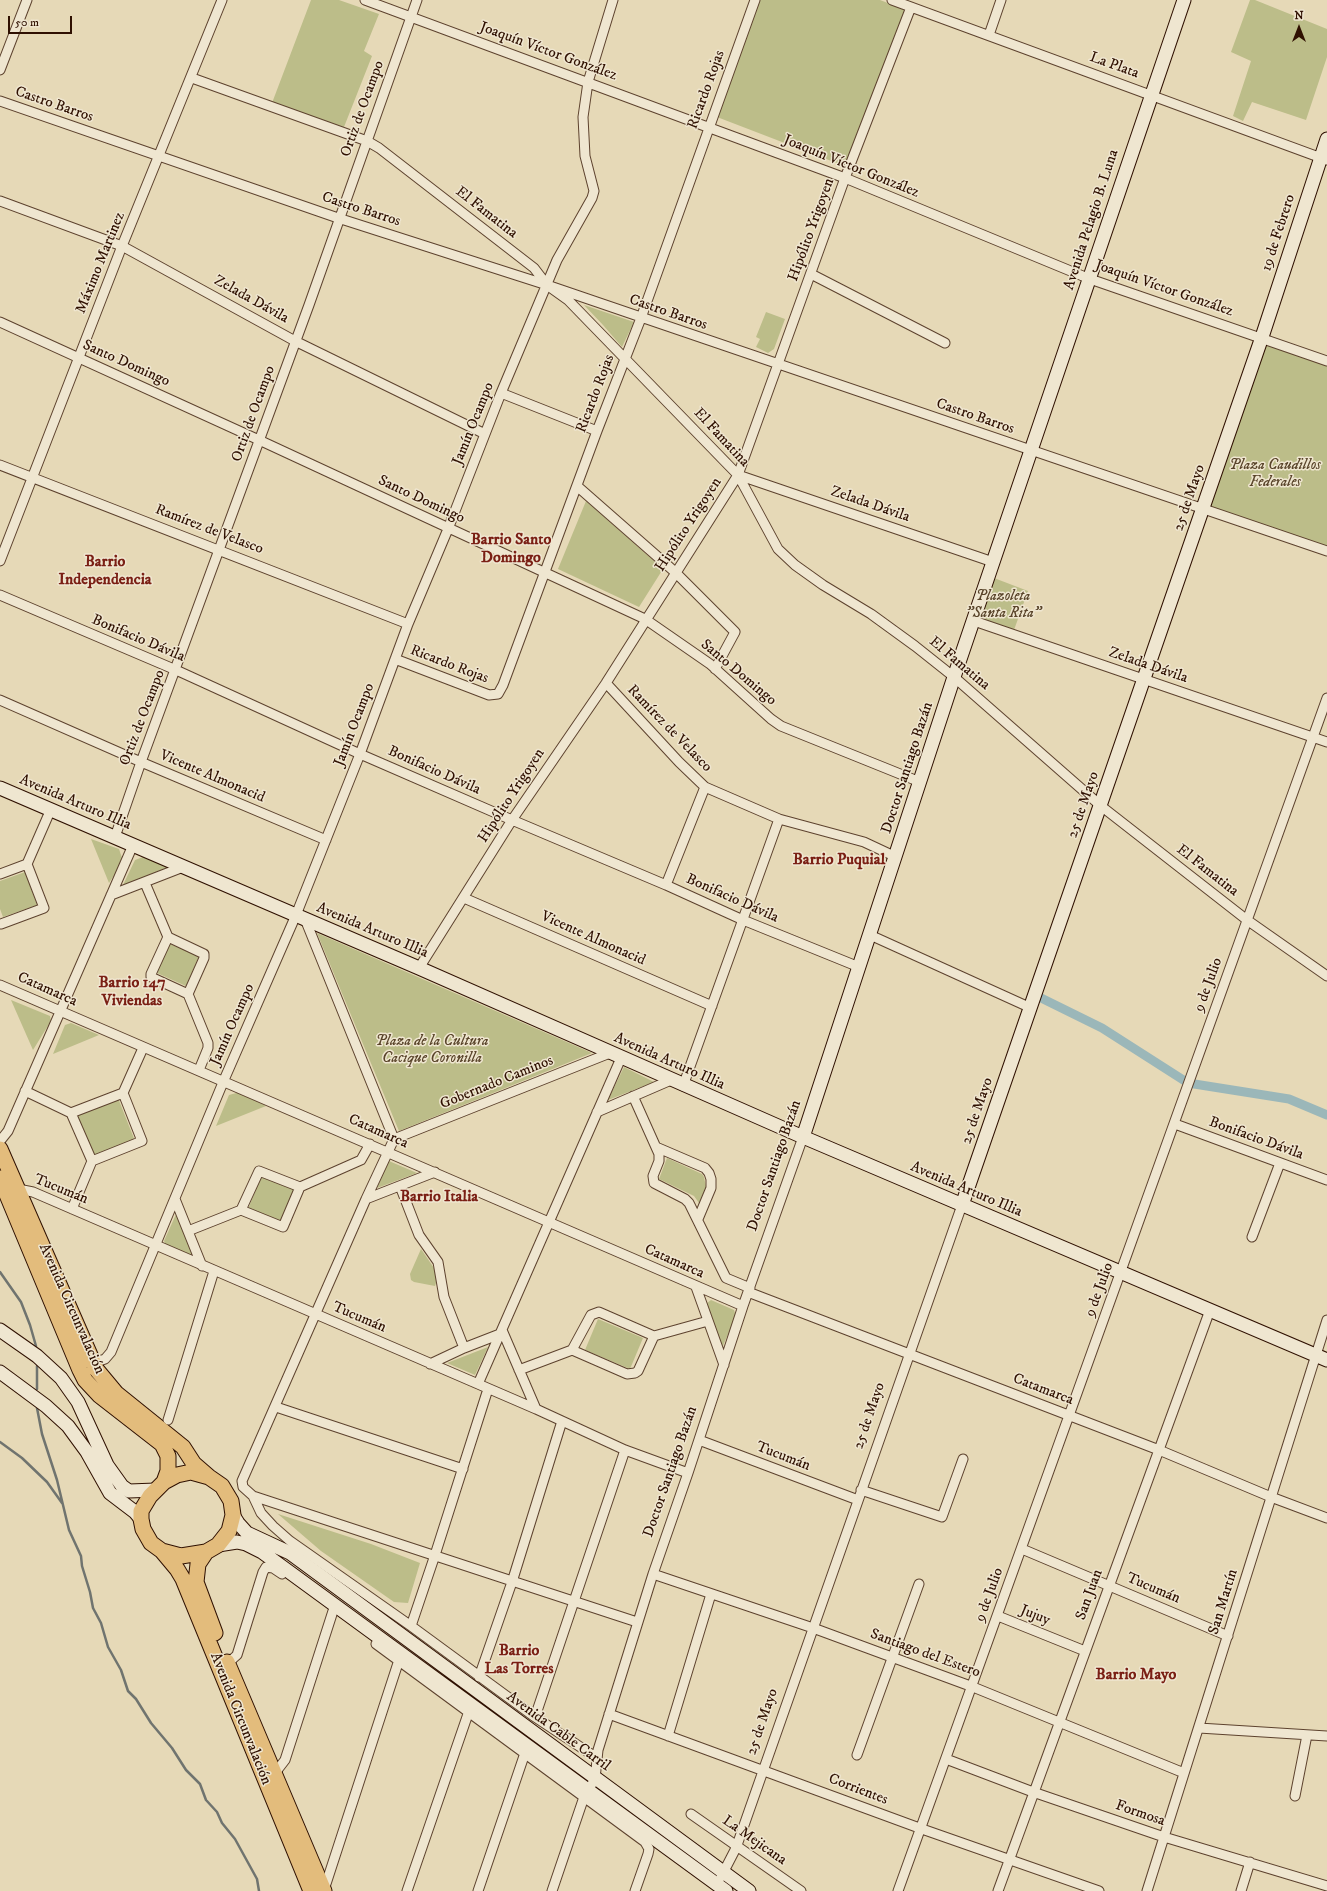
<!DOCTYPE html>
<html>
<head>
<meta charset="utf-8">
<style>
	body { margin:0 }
	#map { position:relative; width:1327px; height:1891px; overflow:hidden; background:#e6d9b7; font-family:"IM FELL DW Pica",serif }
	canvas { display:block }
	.north { position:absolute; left:1279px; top:8px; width:40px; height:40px; -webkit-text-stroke:3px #efe6d0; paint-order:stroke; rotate:0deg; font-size:11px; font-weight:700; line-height:16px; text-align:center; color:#2f1001 }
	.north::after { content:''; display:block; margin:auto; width:14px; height:18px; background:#2f1001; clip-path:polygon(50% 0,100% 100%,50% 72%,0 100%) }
	.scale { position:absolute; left:8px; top:16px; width:64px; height:18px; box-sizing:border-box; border:2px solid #2f1001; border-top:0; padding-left:5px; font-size:12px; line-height:14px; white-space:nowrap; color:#2f1001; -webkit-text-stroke:3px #efe6d0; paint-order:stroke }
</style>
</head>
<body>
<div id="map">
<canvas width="1327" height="1891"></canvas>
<div class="north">N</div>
<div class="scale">50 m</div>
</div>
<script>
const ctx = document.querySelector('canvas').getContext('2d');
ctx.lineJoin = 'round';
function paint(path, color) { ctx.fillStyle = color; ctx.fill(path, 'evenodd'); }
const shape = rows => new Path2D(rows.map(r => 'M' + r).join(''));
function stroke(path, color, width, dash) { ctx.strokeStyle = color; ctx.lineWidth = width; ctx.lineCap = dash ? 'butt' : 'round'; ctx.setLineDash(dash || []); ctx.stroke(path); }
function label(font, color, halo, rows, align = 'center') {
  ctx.font = font + ' "IM FELL DW Pica",serif'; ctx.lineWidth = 3; ctx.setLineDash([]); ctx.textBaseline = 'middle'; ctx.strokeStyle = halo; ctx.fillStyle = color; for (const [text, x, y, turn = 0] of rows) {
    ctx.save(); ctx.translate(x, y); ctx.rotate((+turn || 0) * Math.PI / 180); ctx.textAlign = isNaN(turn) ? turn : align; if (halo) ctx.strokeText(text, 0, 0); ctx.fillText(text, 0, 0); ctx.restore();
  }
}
paint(shape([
	[311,0,339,0,379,14,364,51,372,56,344,127,272,103],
	[759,0,880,0,906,10,847,167,717,117],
	[1250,0,1255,0,1327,29,1327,57,1306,120,1252,102,1243,121,1233,116,1251,61,1231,52],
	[584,305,634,322,622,347,603,325],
	[766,312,785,319,774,349,768,353,756,347,760,339,756,337],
	[1264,344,1327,365,1327,546,1209,507],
	[586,501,663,569,639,607,558,569],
	[994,578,1028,591,1014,630,987,621,982,617],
	[91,839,119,849,123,861,109,883],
	[143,857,168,868,122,887,135,860],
	[25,872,37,905,3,917,0,909,0,881],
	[317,933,592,1053,399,1131],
	[170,944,199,956,186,986,157,973],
	[11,1000,50,1016,51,1021,33,1050],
	[71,1023,99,1035,53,1054,65,1025],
	[624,1067,654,1082,608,1100],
	[240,1092,266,1106,216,1126,229,1095],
	[118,1098,135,1141,94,1157,77,1115],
	[667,1158,702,1174,704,1177,706,1187,699,1203,694,1196,659,1179],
	[389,1161,417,1173,377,1188],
	[262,1175,295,1189,281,1222,248,1209],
	[177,1212,195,1259,166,1246,164,1241],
	[421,1249,434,1268,437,1280,435,1286,414,1282,411,1280,410,1274],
	[711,1300,734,1310,736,1316,722,1348,707,1303],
	[598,1319,643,1338,630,1369,585,1350],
	[488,1347,475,1375,447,1363],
	[278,1514,371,1544,420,1563,408,1603,394,1602,321,1551]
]), '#bcbd89');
stroke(shape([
	[0,1272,21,1302,30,1325,36,1346],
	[37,1366,37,1389],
	[37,1408,42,1434,57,1480,69,1530,81,1556,82,1566,90,1592,93,1608,101,1623,108,1647,121,1670,128,1691,136,1699,151,1723,172,1748,186,1770,200,1784,206,1800,217,1812,222,1823,235,1839,257,1879,259,1891],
	[0,1442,22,1458,47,1482,62,1503]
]), '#70746f', 2.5);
stroke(shape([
	[1035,995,1102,1028,1188,1083,1289,1099,1327,1115]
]), '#9bb7b9', 9);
const minor = shape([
	[365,0,845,178,1090,279,1327,361],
	[892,0,1327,160],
	[989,35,1001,0],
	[0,70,27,0],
	[192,78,367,141,379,148,534,268,547,285,568,300,738,475,778,549,795,565,823,585,871,614,915,646,954,677,1101,806,1247,920,1327,976],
	[0,101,338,218,547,285,1327,551],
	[0,201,122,246,295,341,485,434],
	[811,274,945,343],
	[0,322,259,440,645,619,710,664,771,719,781,726,920,782],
	[501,393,597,431],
	[0,465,408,624],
	[738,475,993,562],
	[577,486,675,572,735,632,715,669],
	[0,561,122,246,222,0],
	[0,595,176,670,360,754,512,820,666,885,743,920,859,967],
	[974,621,1327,742],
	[395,659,489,695,498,694,503,685,597,431,641,318,755,0],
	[606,683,679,762,705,787,779,819,864,842,896,857],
	[0,700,141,762,326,840],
	[115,837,141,762,309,305,417,0],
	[0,874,27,864],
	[145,883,168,937,204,954,204,958,188,994],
	[666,885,705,787],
	[111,895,183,867],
	[464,898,712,1006],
	[305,919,394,1139,366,1199,242,1481,243,1487,253,1496,637,1622],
	[1,924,44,908,27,864,51,809],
	[870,935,1031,1008],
	[168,937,151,974,151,977,188,994,208,1043,208,1048,199,1070],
	[419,968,512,820,606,683,738,475,845,178,911,7],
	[0,985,743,1306],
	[683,1086,779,819],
	[25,1091,71,1113,92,1161,72,1209],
	[633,1096,659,1154,659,1161,653,1176,654,1183,685,1199,689,1203,726,1278,750,1288],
	[597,1112,671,1080],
	[71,1113,123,1093,143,1048],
	[1175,1124,1327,1180],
	[394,1139,610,1053],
	[0,1141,8,1131,133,845],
	[656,1147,705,1168,709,1173,711,1179,711,1188,698,1219],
	[92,1161,142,1141,123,1093],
	[400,1186,419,1235,438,1262,444,1297,464,1348],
	[18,1189,33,1192,536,1409,625,1450,688,1473],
	[175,1199,202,1266],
	[366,1199,435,1172],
	[241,1210,259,1171,300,1187],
	[188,1231,241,1210,283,1227,300,1187,361,1160,370,1144],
	[1252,1237,1280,1163],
	[696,1287,724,1365],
	[748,1292,1159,1450,1271,1497,1327,1518],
	[502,1330,536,1409],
	[572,1350,627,1374,635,1373,638,1371,654,1336],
	[93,1363,105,1359,111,1352,224,1080,296,915,360,754,408,624,448,529,501,393,557,260,592,198,594,191,585,156,583,117,588,82,613,0],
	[430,1364,464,1348,500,1334],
	[519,1370,572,1350,591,1315,599,1312,654,1336,708,1321],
	[478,1384,621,1058],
	[276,1407,463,1469],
	[168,1420,214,1271],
	[699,1440,858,1500],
	[861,1490,942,1517,963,1459],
	[253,1496,261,1513,273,1526,290,1541,411,1626,535,1717,597,1758],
	[1022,1549,1228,1636],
	[653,1574,813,1628,973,1687,1184,1773],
	[998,1616,1085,1651],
	[411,1626,435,1555,488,1389],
	[376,1644,645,1842,649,1849,648,1854,635,1891],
	[228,1663,237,1655,263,1572,266,1567,273,1568,282,1574],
	[479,1677,512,1582,562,1421],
	[609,1714,922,1829,1099,1891],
	[535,1717,625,1450],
	[1199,1728,1327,1736],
	[668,1736,711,1594],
	[857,1755,919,1584],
	[946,1759,1033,1792,1164,1837,1327,1886],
	[275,1773,285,1760,333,1611],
	[1295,1796,1307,1735],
	[691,1814,801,1891],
	[721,1877,736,1848,962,1205],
	[324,1890,399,1660],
	[407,1891,469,1711],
	[478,1891,525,1753],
	[552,1891,584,1797,595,1779,598,1750,653,1574,688,1473,743,1306,803,1137],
	[898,1891,1327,698],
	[998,1891,1210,1310],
	[1147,1891,1327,1320],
	[1241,1891,1250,1862]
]);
const secondary = shape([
	[0,788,419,968,803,1137,1327,1360],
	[803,1137,954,677,1184,0],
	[962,1205,1262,337,1327,139],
	[0,1330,37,1356,61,1378,78,1402,107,1465,122,1486,129,1491,156,1490],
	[0,1372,46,1406,68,1426,87,1452,110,1493,135,1512,141,1519],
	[233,1515,238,1523,247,1533,290,1553,749,1891],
	[218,1545,237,1542,246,1544,262,1552,726,1891]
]);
const primary = shape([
	[0,1149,96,1369,116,1393,183,1447,194,1464,209,1477],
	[0,1178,80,1370,85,1380,99,1395,162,1444,168,1456,168,1471,164,1482],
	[191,1472,209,1477,222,1486,231,1501,233,1515,229,1531,218,1545,206,1552,181,1556,162,1551,151,1543,143,1529,141,1519,141,1511,150,1496,164,1482,177,1475,191,1472],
	[162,1551,177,1569,183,1579,311,1891],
	[206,1552,198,1564,196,1582,215,1633],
	[227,1662,324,1891]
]);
stroke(minor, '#5d422e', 11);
stroke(secondary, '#2f1001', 15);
stroke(primary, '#2f1001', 17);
stroke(minor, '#efe6d0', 9);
stroke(secondary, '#efe6d0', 13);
stroke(primary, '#e3bc7c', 15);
label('15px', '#2f1001', '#efe6d0', [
	["Joaquín Víctor González",548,52,20],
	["La Plata",1114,66,20],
	["Ricardo Rojas",707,90,-70],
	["Castro Barros",54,105,19],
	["Ortiz de Ocampo",363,109,-70],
	["Joaquín Víctor González",851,167,22],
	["Castro Barros",361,210,18],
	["El Famatina",486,213,38],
	["Avenida Pelagio B. Luna",1092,220,-72],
	["Hipólito Yrigoyen",812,230,-70],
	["19 de Febrero",1279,233,-72],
	["Máximo Martinez",101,263,-68],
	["Joaquín Víctor González",1164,289,19],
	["Zelada Dávila",251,300,29],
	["Castro Barros",668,313,19],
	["Santo Domingo",126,364,24],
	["Ricardo Rojas",596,394,-69],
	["Ortiz de Ocampo",254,414,-70],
	["Castro Barros",975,417,19],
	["Jamín Ocampo",474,424,-68],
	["El Famatina",721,438,47],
	["25 de Mayo",1190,498,-71],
	["Santo Domingo",421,500,25],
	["Zelada Dávila",870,505,19],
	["Hipólito Yrigoyen",689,525,-57],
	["Ramírez de Velasco",209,530,21],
	["Bonifacio Dávila",138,639,23],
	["El Famatina",959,664,40],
	["Ricardo Rojas",449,665,21],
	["Zelada Dávila",1148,666,19],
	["Santo Domingo",738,673,40],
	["Ortiz de Ocampo",143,718,-69],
	["Jamín Ocampo",355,725,-69],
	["Ramírez de Velasco",669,729,46],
	["Doctor Santiago Bazán",908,768,-72],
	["Bonifacio Dávila",434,771,24],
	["Vicente Almonacid",212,777,23],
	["Hipólito Yrigoyen",512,796,-57],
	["Avenida Arturo Illia",75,803,23],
	["25 de Mayo",1084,805,-71],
	["El Famatina",1207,871,38],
	["Bonifacio Dávila",732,899,24],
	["Avenida Arturo Illia",372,931,23],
	["Vicente Almonacid",593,939,24],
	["9 de Julio",1209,985,-70],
	["Catamarca",47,990,24],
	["Jamín Ocampo",233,1025,-66],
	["Avenida Arturo Illia",669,1062,24],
	["Gobernado Caminos",497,1083,-22],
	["25 de Mayo",978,1111,-71],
	["Catamarca",378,1132,24],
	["Bonifacio Dávila",1256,1139,20],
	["Doctor Santiago Bazán",775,1166,-71],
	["Tucumán",61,1190,22],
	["Avenida Arturo Illia",966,1190,23],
	["Catamarca",674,1262,24],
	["9 de Julio",1100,1290,-70],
	["Avenida Circunvalación",71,1309,66],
	["Tucumán",359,1318,23],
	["Catamarca",1043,1390,21],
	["25 de Mayo",870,1416,-71],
	["Tucumán",783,1457,21],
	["Doctor Santiago Bazán",671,1472,-71],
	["Tucumán",1153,1589,23],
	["9 de Julio",990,1595,-70],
	["San Juan",1090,1595,-70],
	["San Martín",1224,1602,-73],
	["Jujuy",1035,1616,22],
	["Santiago del Estero",925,1654,20],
	["Avenida Circunvalación",240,1719,68],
	["25 de Mayo",763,1722,-71],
	["Avenida Cable Carril",558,1732,36],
	["Corrientes",858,1790,21],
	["Formosa",1140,1814,19],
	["La Mejicana",754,1841,35]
]);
label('italic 15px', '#59442a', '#efe6d0', [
	["Plaza Caudillos",1275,466],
	["Federales",1275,483],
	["Plazoleta",1003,597],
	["\"Santa Rita\"",1003,614],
	["Plaza de la Cultura",432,1042],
	["Cacique Coronilla",432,1059]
]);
label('bold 16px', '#7a1f14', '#efe6d0', [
	["Barrio Santo",511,541],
	["Domingo",511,559],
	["Barrio",105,563],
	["Independencia",105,581],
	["Barrio Puquial",839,861],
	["Barrio 147",132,984],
	["Viviendas",132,1002],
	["Barrio Italia",439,1198],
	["Barrio",519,1652],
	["Las Torres",519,1670],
	["Barrio Mayo",1136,1676]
]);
</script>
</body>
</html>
